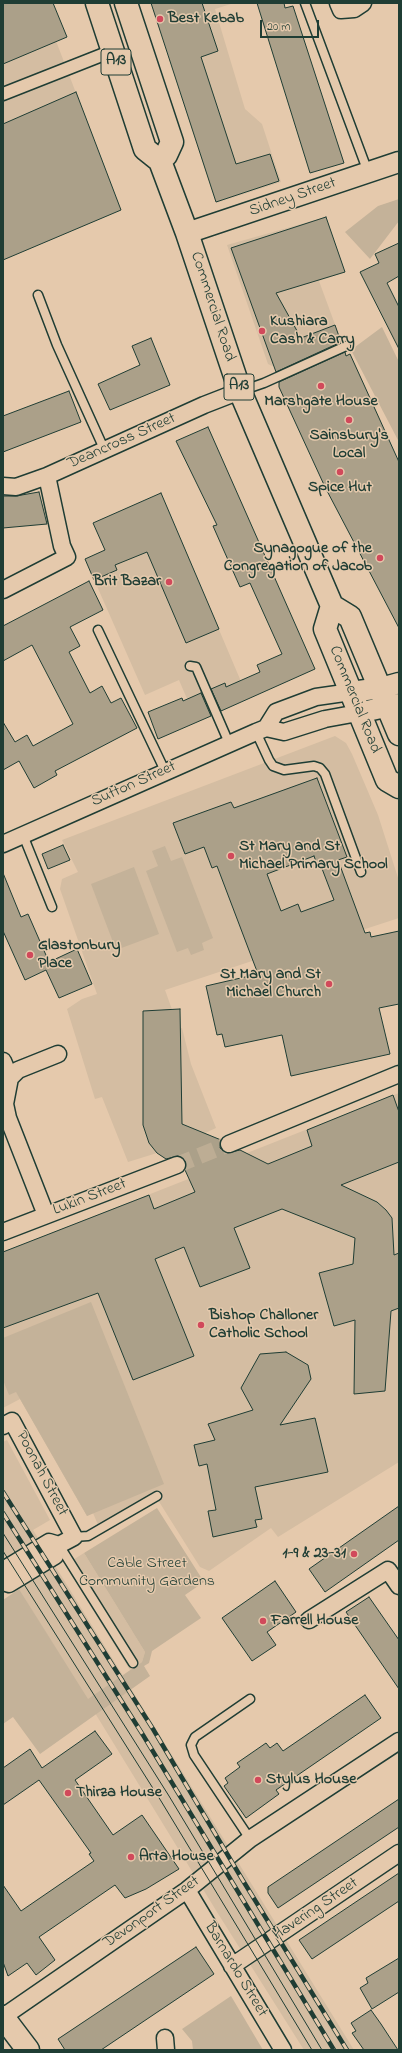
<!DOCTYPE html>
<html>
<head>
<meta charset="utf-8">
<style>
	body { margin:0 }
	#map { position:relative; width:402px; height:2053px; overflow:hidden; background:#e5c9ac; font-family:"Indie Flower",sans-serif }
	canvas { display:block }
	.frame { position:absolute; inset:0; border:4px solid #1f3d34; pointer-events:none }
	.scale { position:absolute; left:260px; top:20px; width:59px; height:18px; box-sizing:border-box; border:2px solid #1f3d34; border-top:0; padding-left:5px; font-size:12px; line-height:14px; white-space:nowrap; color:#1f3d34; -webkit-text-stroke:3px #e5c9ac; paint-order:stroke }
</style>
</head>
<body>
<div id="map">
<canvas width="402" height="2053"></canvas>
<div class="frame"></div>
<div class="scale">20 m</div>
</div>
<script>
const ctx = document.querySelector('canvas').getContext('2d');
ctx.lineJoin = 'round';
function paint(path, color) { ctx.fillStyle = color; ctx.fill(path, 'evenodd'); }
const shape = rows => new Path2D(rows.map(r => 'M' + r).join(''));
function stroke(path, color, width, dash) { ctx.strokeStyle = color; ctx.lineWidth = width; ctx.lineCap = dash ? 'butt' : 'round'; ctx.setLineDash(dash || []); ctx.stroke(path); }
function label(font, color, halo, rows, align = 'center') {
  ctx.font = font + ' "Indie Flower",sans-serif'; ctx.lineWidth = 3; ctx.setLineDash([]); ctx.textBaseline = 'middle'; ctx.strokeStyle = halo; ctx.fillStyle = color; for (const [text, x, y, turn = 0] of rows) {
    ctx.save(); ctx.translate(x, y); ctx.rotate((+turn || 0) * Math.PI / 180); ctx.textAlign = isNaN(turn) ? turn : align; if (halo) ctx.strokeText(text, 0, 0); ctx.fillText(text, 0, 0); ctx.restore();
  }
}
paint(shape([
	[3,3,56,41,121,210,3,260],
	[151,3,234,3,215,9,245,109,262,124,281,182,216,203],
	[326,217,345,272,319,281,340,338,272,366,268,364,227,245],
	[161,493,248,698,197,722,179,680,145,695,85,559,105,550],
	[335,736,346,743,352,754,378,815,399,881,399,918,270,960,258,959,165,990,179,1029,182,1028,191,1064,216,1128,205,1133,247,1153,399,1093,399,1462,278,1537,271,1528,209,1571,200,1567,158,1500,102,1534,93,1513,87,1516,20,1399,3,1408,3,1252,196,1176,157,1153,128,1162,102,1097,95,1099,67,1009,82,999,97,994,60,889,62,879,78,872,62,840],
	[7,1440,50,1520,33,1530,354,2050,304,2050,217,1912,3,1563,3,1442],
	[84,1553,145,1652,142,1662,130,1670,65,1565]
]), '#d4bda2');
paint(shape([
	[399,199,399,221,370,259,345,232,378,206],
	[382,327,399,362,399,442,351,350],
	[165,846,171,861,182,857,213,938,202,943,204,950,191,955,188,948,177,952,146,871,158,866,152,851],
	[134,867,159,934,116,950,91,884],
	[91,1302,164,1484,87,1516,16,1392,9,1395,3,1380,3,1338],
	[157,1508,204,1582,185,1595,201,1618,152,1651,149,1663,144,1666,150,1676,40,1754,13,1717,3,1724,3,1600,19,1589,88,1699,142,1662,145,1652,84,1553],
	[231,1996,263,2050,193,2050,192,2041,182,2029]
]), '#c4b299');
const building = shape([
	[3,3,53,3,67,37,3,64,3,3],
	[151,3,202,3,218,51,201,57,236,164,270,154,279,181,216,202,151,3],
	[257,3,284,3,285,8,293,6,344,163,310,173,257,3],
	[76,92,121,210,3,260,3,124,76,92],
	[326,217,345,272,276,293,301,338,335,325,341,342,276,372,231,248,326,217],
	[399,243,399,276,387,283,399,307,399,349,360,272,379,263,375,254,399,243],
	[151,338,170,385,110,410,98,384,140,365,132,346,151,338],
	[345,352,346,356,350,354,399,462,399,628,325,487,279,387,279,382,345,352],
	[69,391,81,422,3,452,3,416,69,391],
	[208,427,315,669,221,711,211,689,225,683,226,687,260,672,257,665,282,654,250,583,240,587,213,526,217,525,176,441,208,427],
	[39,492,47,524,3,528,3,496,16,496,39,492],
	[161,493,219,629,186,643,147,552,115,565,117,570,94,580,85,559,105,550,93,523,161,493],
	[89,581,103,610,70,627,80,646,69,652,90,693,102,686,111,703,121,698,137,728,55,771,57,775,34,788,19,761,3,770,3,722,15,742,27,735,33,746,73,724,32,645,3,661,3,626,89,581],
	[201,693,211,716,158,739,148,712,182,698,183,701,201,693],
	[317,778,347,857,338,860,365,933,370,932,371,937,399,931,399,1004,379,1008,390,1054,291,1076,282,1035,225,1047,222,1034,217,1035,206,986,258,974,217,866,212,868,204,847,185,854,173,823,231,802,234,808,317,778],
	[314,856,318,867,321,866,334,900,301,912,298,904,281,911,267,874,314,856],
	[63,845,70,860,48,869,42,854,63,845],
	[3,873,21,917,28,914,49,962,77,949,92,984,59,998,46,970,25,980,3,931,3,873],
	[180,1009,182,1124,221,1140,220,1148,227,1153,240,1150,268,1164,312,1146,307,1130,393,1095,399,1112,399,1162,341,1185,377,1202,386,1210,392,1218,394,1255,399,1253,399,1308,391,1311,385,1391,354,1394,355,1320,334,1326,319,1273,353,1264,355,1238,282,1209,234,1228,250,1268,200,1287,184,1247,155,1259,194,1356,133,1380,98,1293,3,1328,3,1252,149,1195,154,1209,195,1192,185,1170,186,1162,183,1158,178,1156,166,1159,157,1153,149,1143,143,1125,143,1011,180,1009],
	[286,1352,308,1365,311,1379,280,1425,315,1418,328,1472,255,1487,262,1519,255,1520,257,1527,213,1537,208,1511,216,1510,207,1464,199,1466,194,1445,215,1440,208,1424,253,1410,241,1388,260,1354,286,1352],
	[399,1506,399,1540,325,1592,309,1569,399,1506],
	[275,1581,296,1612,267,1632,276,1645,252,1661,222,1618,275,1581],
	[369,1597,399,1640,399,1689,346,1612,369,1597],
	[365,1695,381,1718,276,1790,279,1794,246,1818,224,1786,228,1783,225,1778,240,1767,237,1763,266,1743,270,1748,277,1743,283,1751,365,1695],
	[95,1731,112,1754,75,1780,113,1835,142,1815,179,1869,146,1889,125,1898,115,1885,39,1937,55,1960,36,1975,27,1963,8,1976,3,1962,3,1885,21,1911,94,1861,89,1854,91,1853,39,1780,3,1805,3,1768,30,1749,42,1768,95,1731],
	[399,1799,399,1827,278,1908,268,1893,268,1887,399,1799],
	[399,1873,399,1901,312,1959,299,1940,399,1873],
	[196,1947,214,1974,101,2050,65,2050,58,2039,196,1947],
	[399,1958,399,1992,372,2009,360,1988,368,1983,366,1978,399,1958],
	[371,2010,381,2024,398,2050,364,2050,352,2033,356,2031,351,2023,371,2010]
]);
paint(building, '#aba089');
stroke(building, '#1f3d34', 1);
stroke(shape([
	[177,1165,229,1144]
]), '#bdad94', 16, [16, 8]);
const service = shape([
	[305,3,368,172],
	[38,295,57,345,105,451],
	[241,391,264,383,346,346],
	[98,630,165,771],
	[190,666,196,667,229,743],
	[256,732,269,760,273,766,284,770,314,766,320,768,325,774,361,872],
	[23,835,52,907],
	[74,1537,88,1536,157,1496],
	[59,1545,133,1663],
	[250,1699,195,1737,191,1745,194,1755,250,1839]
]);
const pedestrian = shape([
	[3,94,112,51]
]);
const minor = shape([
	[338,3,341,10,354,9,363,3],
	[3,486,16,487,47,476,204,405,240,391],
	[3,590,67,557,62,546,47,476],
	[266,728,276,712,316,697,351,692],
	[3,844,256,732,266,728,284,732,325,719,358,713],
	[3,1061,10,1078],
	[8,1118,5,1104,10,1078,18,1070,58,1054],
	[3,1120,8,1118,46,1215],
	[229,1144,399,1074],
	[3,1232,177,1165],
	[3,1426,12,1421,74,1537,59,1545,55,1556,9,1584,3,1582],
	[3,1570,49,1542,59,1545],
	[309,1620,388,1570,399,1586],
	[187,1890,283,2050],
	[232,1966,399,1853],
	[3,2017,187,1890,250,1839,399,1741],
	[165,2038,166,2050]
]);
const tertiary = shape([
	[187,233,399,162],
	[351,692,381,688,399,683],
	[358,713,399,704]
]);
const secondary = shape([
	[3,2017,28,2050]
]);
const trunk = shape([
	[97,3,145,149,160,161,187,233,240,391,332,606,350,617,399,734],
	[126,3,172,142,166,155,160,161],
	[332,606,325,629,387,780,399,787]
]);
stroke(service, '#1f3d34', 11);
stroke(pedestrian, '#1f3d34', 15);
stroke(minor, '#1f3d34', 19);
stroke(tertiary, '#1f3d34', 23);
stroke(secondary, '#1f3d34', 25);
stroke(trunk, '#1f3d34', 25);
stroke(service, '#e5c9ac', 8);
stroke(pedestrian, '#e5c9ac', 12);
stroke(minor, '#e5c9ac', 16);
stroke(tertiary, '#e5c9ac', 20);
stroke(secondary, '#e5c9ac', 22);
stroke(trunk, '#e5c9ac', 22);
stroke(shape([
	[3,1533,169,1796,322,2050],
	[3,1551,161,1801,312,2050]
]), '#1f3d34', 1);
const rail = shape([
	[3,1492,153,1729,242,1879,347,2050],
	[3,1513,143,1735,334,2050]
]);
stroke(rail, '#1f3d34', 4.5);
stroke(rail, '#e5c9ac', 3, [9]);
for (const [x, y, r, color] of [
	[160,19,4,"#d1495b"],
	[262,331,4,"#d1495b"],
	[321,386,4,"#d1495b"],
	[349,420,4,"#d1495b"],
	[340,472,4,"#d1495b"],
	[380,558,4,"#d1495b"],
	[169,582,4,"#d1495b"],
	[231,856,4,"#d1495b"],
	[30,955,4,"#d1495b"],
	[329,984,4,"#d1495b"],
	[201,1325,4,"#d1495b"],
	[354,1554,4,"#d1495b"],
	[263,1621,4,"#d1495b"],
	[258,1780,4,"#d1495b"],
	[68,1793,4,"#d1495b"],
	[131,1857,4,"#d1495b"]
]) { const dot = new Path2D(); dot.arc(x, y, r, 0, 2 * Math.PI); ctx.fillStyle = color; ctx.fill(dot); stroke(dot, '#e5c9ac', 1.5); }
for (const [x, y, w] of [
	[116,62,30],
	[239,387,30]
]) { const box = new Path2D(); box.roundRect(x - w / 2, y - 13, w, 26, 3); ctx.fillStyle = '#e5c9ac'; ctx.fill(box); stroke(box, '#1f3d34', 1); }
label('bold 15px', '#1f3d34', null, [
	["A13",116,62],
	["A13",239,387]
]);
label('bold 16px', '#1f3d34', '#e5c9ac', [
	["Best Kebab",168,19],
	["Kushiara",270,322],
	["Cash & Carry",270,340],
	["Marshgate House",321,402,"center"],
	["Sainsbury's",349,436,"center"],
	["Local",349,454,"center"],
	["Spice Hut",340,488,"center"],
	["Synagogue of the",372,549,"right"],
	["Congregation of Jacob",372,567,"right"],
	["Brit Bazar",161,582,"right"],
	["St Mary and St",239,847],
	["Michael Primary School",239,865],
	["Glastonbury",38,946],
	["Place",38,964],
	["St Mary and St",321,975,"right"],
	["Michael Church",321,993,"right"],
	["Bishop Challoner",209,1316],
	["Catholic School",209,1334],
	["1-9 & 23-31",346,1554,"right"],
	["Farrell House",271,1621],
	["Stylus House",266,1780],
	["Thirza House",76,1793],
	["Arta House",139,1857]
], 'left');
label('16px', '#1f3d34', '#e5c9ac', [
	["Sidney Street",293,198,-19],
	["Commercial Road",212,307,72],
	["Deancross Street",122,442,-24],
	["Commercial Road",354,700,68],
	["Sutton Street",134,785,-24],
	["Lukin Street",90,1198,-21],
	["Poonah Street",41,1474,62],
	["Havering Street",316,1910,-34],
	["Devonport Street",152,1913,-35],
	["Barnardo Street",235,1970,59]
]);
label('16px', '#274339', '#e5c9ac', [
	["Cable Street",147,1564],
	["Community Gardens",147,1582]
]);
</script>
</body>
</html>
